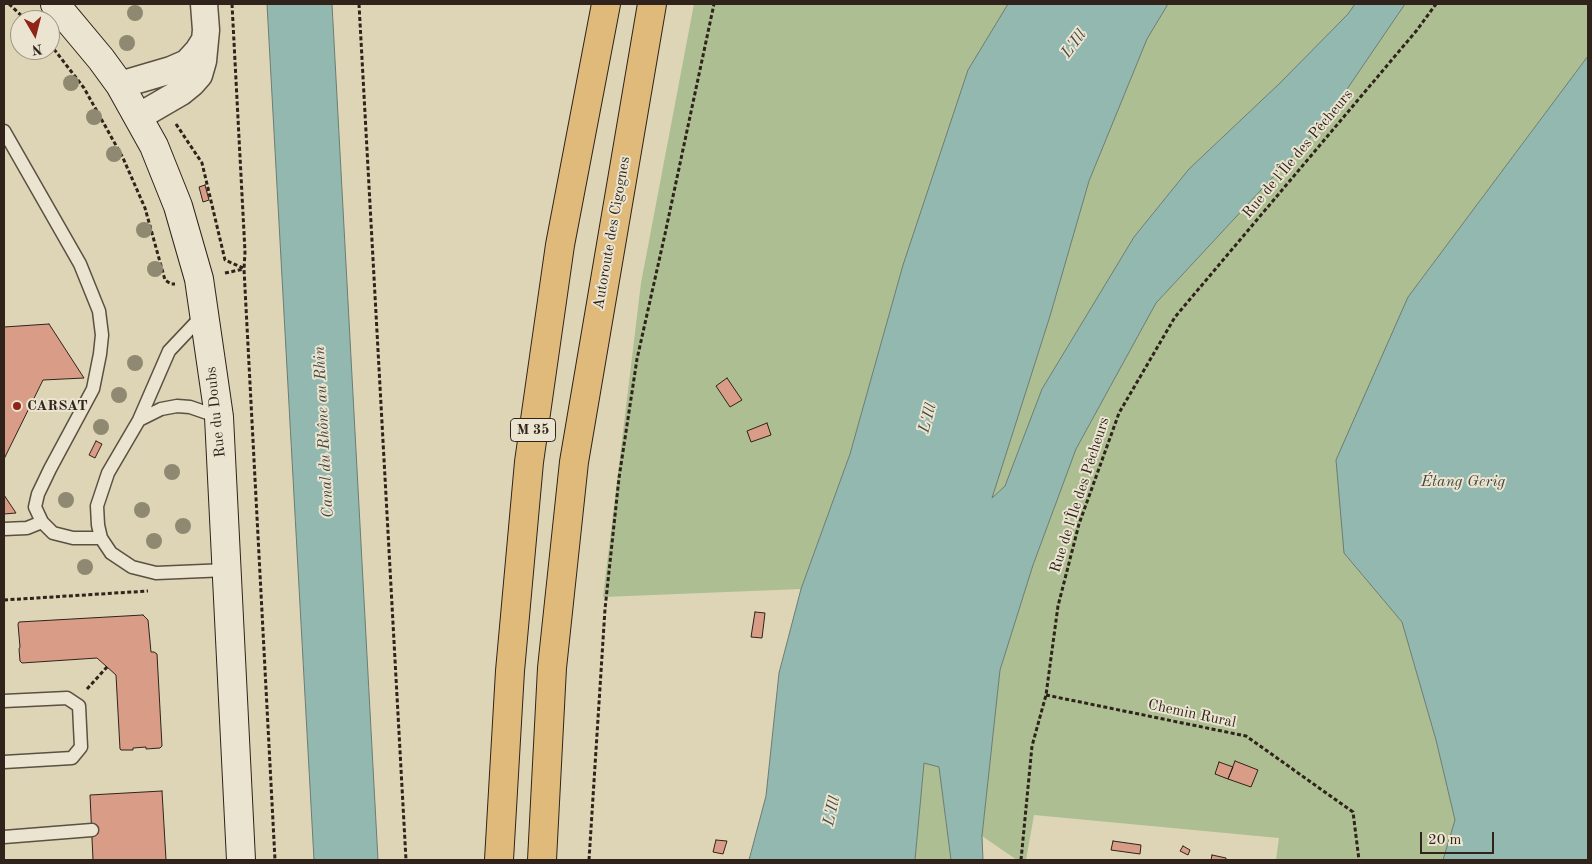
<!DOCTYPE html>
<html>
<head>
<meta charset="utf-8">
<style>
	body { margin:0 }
	#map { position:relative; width:1592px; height:864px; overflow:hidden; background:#ded5b6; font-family:"Old Standard TT",serif }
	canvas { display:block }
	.frame { position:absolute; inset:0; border:5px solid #2f231b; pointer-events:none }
	.north { position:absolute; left:10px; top:10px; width:50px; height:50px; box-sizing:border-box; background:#eae4d0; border:1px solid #9f9788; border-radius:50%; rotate:172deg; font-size:14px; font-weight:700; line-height:20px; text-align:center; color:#2f231b }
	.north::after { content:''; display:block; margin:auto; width:18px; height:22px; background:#8f2418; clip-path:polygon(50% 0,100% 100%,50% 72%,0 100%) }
	.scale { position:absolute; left:1420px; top:832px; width:74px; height:22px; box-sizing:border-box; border:2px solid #2f231b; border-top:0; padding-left:6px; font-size:15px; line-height:18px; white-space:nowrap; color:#2f231b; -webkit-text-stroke:4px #eae4d0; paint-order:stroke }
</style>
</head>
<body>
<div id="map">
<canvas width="1592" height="864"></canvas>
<div class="frame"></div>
<div class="north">N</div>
<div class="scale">20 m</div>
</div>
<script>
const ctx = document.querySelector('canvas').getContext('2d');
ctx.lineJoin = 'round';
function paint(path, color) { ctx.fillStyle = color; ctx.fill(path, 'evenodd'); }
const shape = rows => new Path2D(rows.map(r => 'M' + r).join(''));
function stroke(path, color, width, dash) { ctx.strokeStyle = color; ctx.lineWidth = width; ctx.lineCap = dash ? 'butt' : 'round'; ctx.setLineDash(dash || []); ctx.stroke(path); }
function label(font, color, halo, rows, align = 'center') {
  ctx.font = font + ' "Old Standard TT",serif'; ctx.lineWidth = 4; ctx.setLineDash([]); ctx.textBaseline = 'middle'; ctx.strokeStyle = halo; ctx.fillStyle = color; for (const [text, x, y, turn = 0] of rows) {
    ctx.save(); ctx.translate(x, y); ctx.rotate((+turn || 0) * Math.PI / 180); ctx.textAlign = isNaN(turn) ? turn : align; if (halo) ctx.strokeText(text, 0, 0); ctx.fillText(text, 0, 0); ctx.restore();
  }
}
paint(shape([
	[694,4,1008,4,968,70,903,265,850,454,801,589,603,597,641,283],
	[1168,4,1355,4,1348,14,1280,83,1189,169,1134,237,1042,389,1005,486,991,499,1050,316,1089,181,1147,39],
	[1405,4,1588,4,1588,56,1408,297,1344,553,1402,622,1436,740,1455,820,1443,860,1276,860,1279,838,1034,815,1026,860,1017,860,982,836,1000,670,1033,565,1076,449,1156,303,1326,120],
	[924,763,939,766,951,860,915,860]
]), '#acbe92');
const water = shape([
	[267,4,332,4,378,860,314,860,267,4],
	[1008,4,1168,4,1147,39,1089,181,1050,316,992,498,1005,486,1042,389,1134,237,1189,169,1280,83,1348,14,1355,4,1405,4,1326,120,1156,303,1076,449,1033,565,1000,670,982,836,983,860,951,860,939,767,924,763,915,860,749,860,766,796,779,673,801,589,850,454,903,265,968,70,1008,4],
	[1588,56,1588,860,1443,860,1455,820,1436,740,1402,622,1344,553,1336,460,1408,297,1588,56]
]);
paint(water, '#93b8af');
stroke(water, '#6b7c74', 1);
const building = shape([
	[205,185,209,200,203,202,199,187,205,185],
	[49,324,84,378,43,380,4,459,4,327,49,324],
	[727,378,742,400,730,407,716,386,727,378],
	[767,423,771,435,751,442,747,431,767,423],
	[96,441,102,444,95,458,89,455,96,441],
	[4,495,16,513,4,514,4,495],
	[755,612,765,613,762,638,751,637,755,612],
	[143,615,148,620,151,652,154,652,157,654,162,746,160,748,146,749,146,747,133,748,133,750,121,750,120,749,116,675,97,658,22,663,20,661,19,649,20,647,18,624,19,622,143,615],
	[1235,761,1258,770,1251,787,1228,779,1235,761],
	[1219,762,1233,767,1228,779,1215,774,1219,762],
	[162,791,166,860,93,860,90,795,162,791],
	[716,840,727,841,723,854,713,852,716,840],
	[1113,841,1141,845,1140,854,1111,850,1113,841],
	[1183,846,1190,850,1188,855,1180,851,1183,846],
	[1212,855,1226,858,1226,860,1211,860,1212,855]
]);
paint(building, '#d99c87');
stroke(building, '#2f231b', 1);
const lane = shape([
	[4,131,80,264,99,311,102,335,100,354,93,389,50,469,38,494,35,507,42,522,53,533,73,538,101,538],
	[203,315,169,351,139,420,108,473,97,506,98,525,101,538,111,553,132,567,156,573,227,570],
	[139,420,161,409,177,406,190,407,219,417],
	[4,529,27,528,42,522],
	[4,701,67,698,79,706,81,747,72,758,4,762],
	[4,837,92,830]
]);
const street = shape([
	[120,85,171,70,187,63,198,51,205,40],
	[138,117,181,92,192,83,199,75,203,61,206,30,204,4]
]);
const secondary = shape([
	[55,4,101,59,120,85,154,146,178,206,199,279,219,417,241,860]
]);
const highway = shape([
	[499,860,510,671,529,462,560,245,606,4],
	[542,860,552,668,574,462,652,4]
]);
stroke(lane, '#5b5042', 15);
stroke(street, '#5b5042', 29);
stroke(secondary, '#2f231b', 30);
stroke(highway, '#2f231b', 30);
stroke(shape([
	[9,4,26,20],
	[232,4,245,252,244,269,275,860],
	[359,4,406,860],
	[50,44,84,88,123,158,145,208,165,280,171,284,175,284],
	[176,124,202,163,225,260,243,268],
	[225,273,244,269],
	[4,600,148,591],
	[87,689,107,667],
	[1046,695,1246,736,1353,812,1359,860],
	[589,860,605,609,619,478,637,359,665,234,714,4],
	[1021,860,1032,746,1046,695,1058,606,1079,524,1119,413,1175,317,1417,30,1436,4]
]), '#2f231b', 3, [4, 2.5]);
stroke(lane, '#eae4d0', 12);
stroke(street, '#eae4d0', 26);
stroke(secondary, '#eae4d0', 28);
stroke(highway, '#dfba7b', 28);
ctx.fillStyle = '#8f8971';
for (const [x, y] of [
	[135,13],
	[127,43],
	[71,83],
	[94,117],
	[114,154],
	[144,230],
	[155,269],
	[135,363],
	[119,395],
	[101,427],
	[172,472],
	[66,500],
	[142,510],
	[183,526],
	[154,541],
	[85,567]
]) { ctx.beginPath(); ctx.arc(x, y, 8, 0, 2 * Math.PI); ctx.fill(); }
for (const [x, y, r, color] of [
	[17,406,5,"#8f2418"]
]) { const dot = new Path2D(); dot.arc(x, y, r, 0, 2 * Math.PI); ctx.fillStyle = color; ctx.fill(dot); stroke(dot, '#eae4d0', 2); }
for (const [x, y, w] of [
	[533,430,45]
]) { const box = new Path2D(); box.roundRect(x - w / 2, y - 11.5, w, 23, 4); ctx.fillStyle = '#eae4d0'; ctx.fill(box); stroke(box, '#2f231b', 1); }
label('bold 14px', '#2f231b', null, [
	["M 35",533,430]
]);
label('15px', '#2f231b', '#eae4d0', [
	["Rue de l'Île des Pêcheurs",1298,154,-50],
	["Autoroute des Cigognes",612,233,-80],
	["Rue du Doubs",216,412,-96],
	["Rue de l'Île des Pêcheurs",1080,495,-72],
	["Chemin Rural",1192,714,12]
]);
label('bold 15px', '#2f231b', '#eae4d0', [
	["CARSAT",27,406]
], 'left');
label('italic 16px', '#484840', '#eae4d0', [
	["L'Ill",1074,44,-53],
	["L'Ill",928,418,-75],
	["Canal du Rhône au Rhin",324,432,-93],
	["Étang Gerig",1463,482],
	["L'Ill",832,811,-77]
]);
</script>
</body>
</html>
